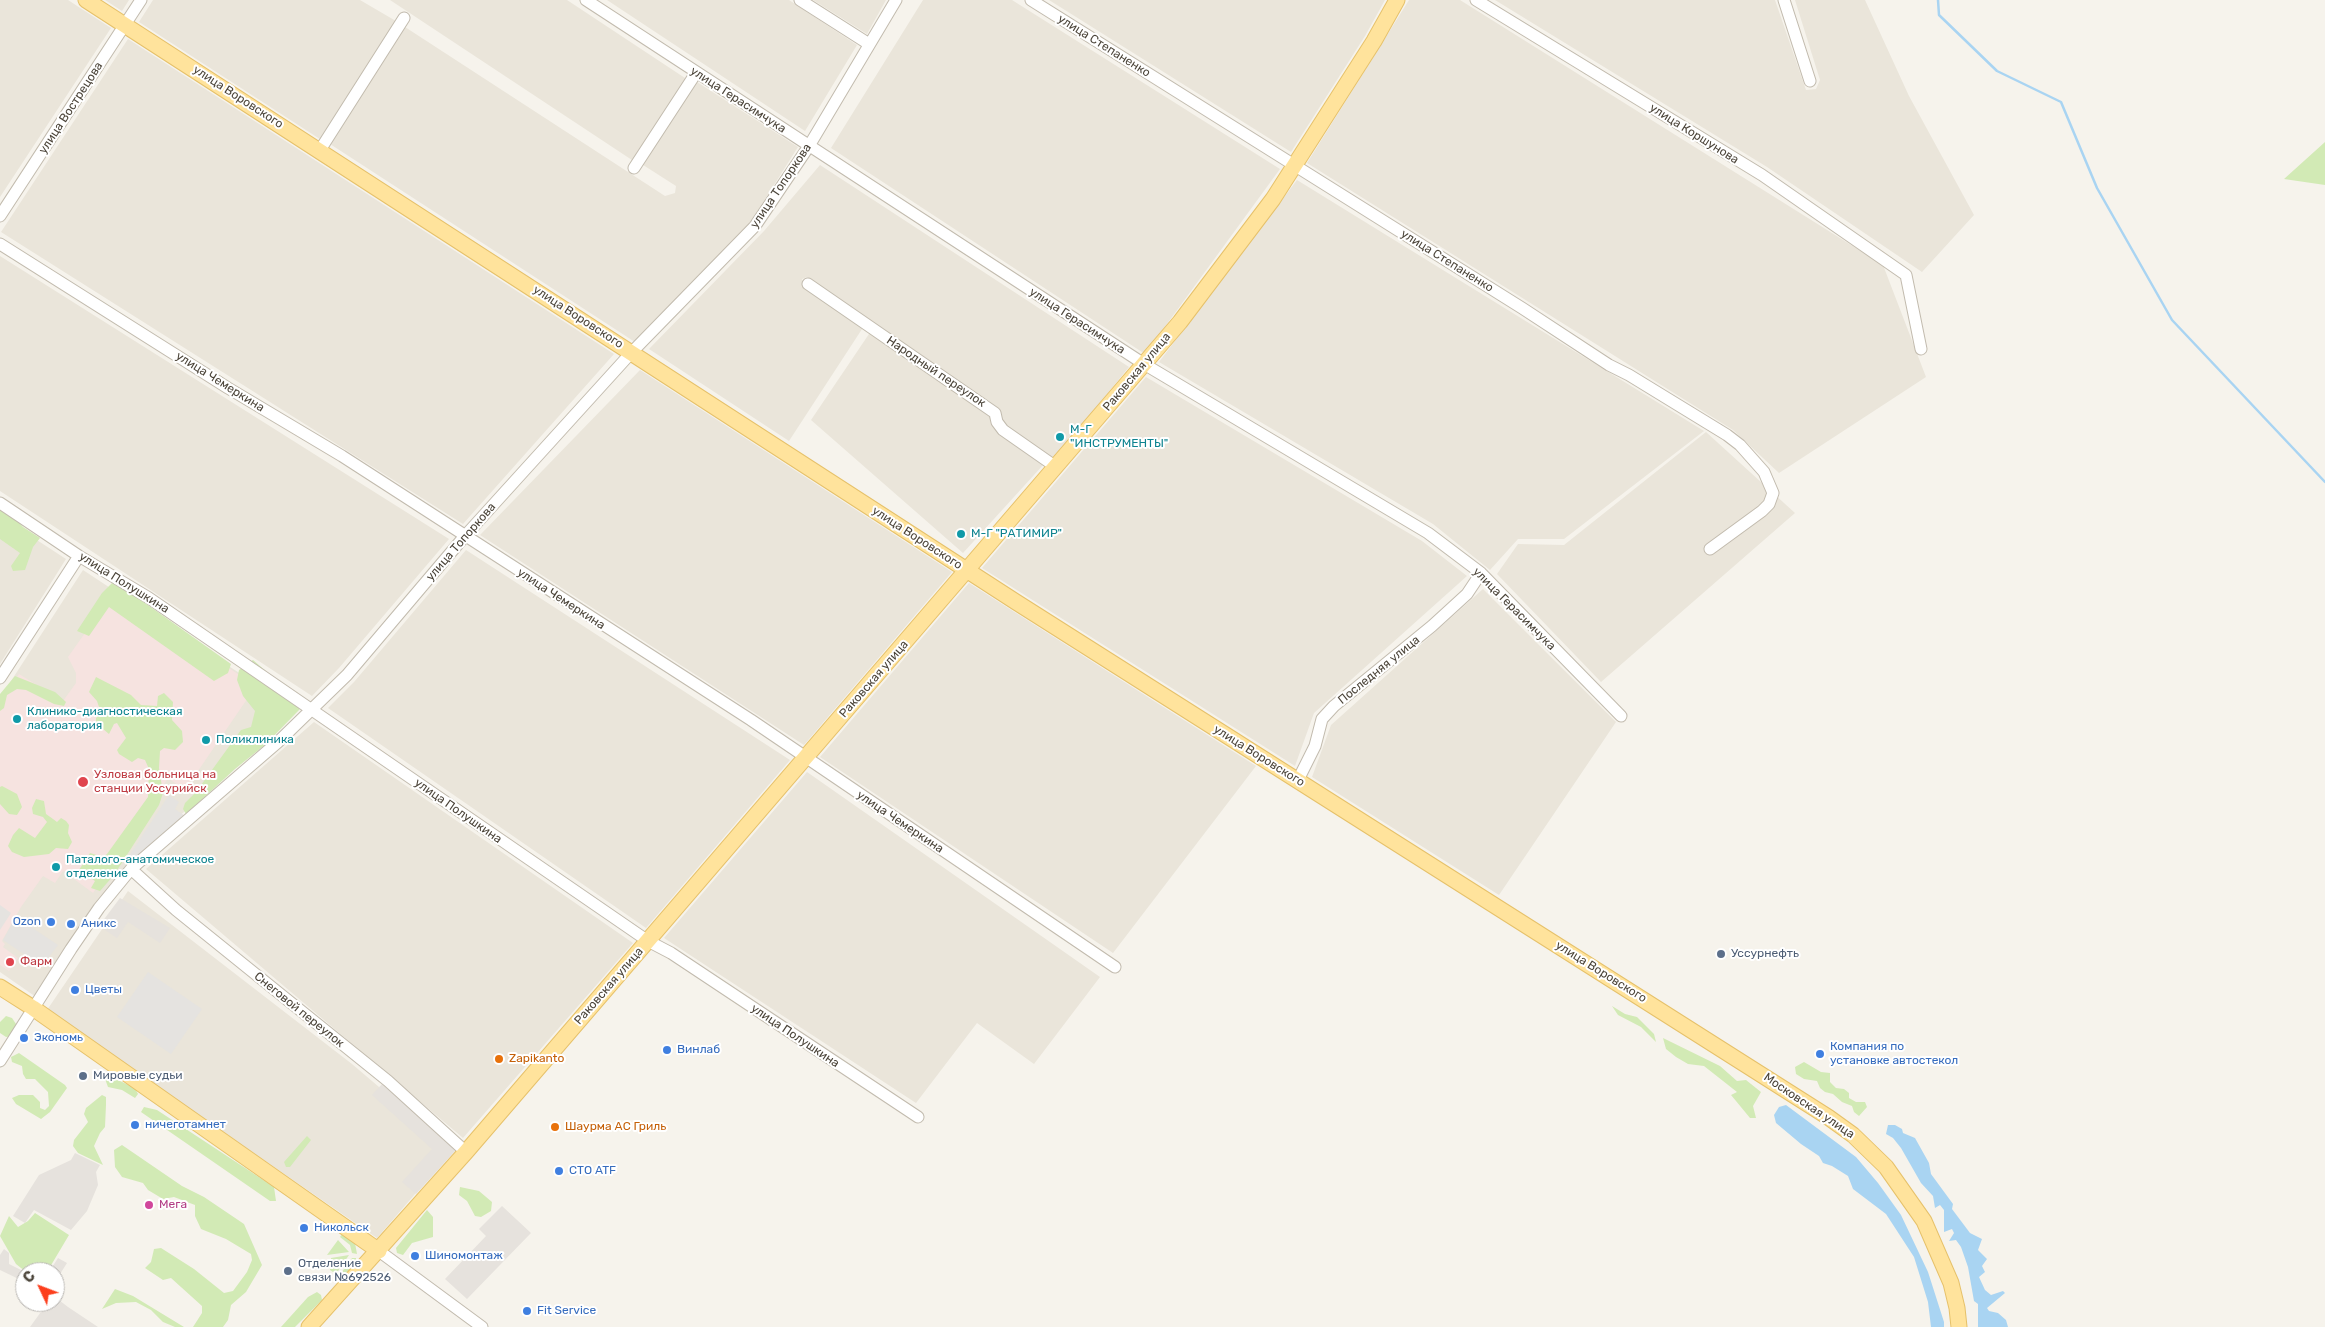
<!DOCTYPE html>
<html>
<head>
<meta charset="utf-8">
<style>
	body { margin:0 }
	#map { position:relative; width:2325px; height:1327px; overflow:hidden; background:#f6f3ec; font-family:Rubik,sans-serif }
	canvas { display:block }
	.north { position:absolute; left:15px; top:1262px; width:50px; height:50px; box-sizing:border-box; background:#fff; border:1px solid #b7b4b0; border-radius:50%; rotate:313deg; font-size:14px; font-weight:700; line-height:20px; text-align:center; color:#4b4439 }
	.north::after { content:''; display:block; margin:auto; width:18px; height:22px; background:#fc3f1d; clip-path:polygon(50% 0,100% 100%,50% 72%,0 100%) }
</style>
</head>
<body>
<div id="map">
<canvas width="2325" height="1327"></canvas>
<div class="north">С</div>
</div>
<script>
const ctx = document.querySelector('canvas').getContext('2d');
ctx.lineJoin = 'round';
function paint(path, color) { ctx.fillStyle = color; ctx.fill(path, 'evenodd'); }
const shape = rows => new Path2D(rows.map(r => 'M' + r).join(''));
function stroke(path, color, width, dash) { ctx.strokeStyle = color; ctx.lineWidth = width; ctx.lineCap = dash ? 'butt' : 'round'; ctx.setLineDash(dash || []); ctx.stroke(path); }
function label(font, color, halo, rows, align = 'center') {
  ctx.font = font + ' Rubik,sans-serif'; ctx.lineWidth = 4; ctx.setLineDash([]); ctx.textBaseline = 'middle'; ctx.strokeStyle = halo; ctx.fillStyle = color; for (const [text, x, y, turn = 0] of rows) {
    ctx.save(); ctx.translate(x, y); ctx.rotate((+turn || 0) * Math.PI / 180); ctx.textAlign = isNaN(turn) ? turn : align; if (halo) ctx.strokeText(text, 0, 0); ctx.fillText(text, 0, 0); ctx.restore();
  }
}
paint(shape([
	[0,0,68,0,111,28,0,197],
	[105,0,129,0,122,11],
	[153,0,360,0,401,24,326,143,139,22],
	[390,0,567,0,688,80,635,162],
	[607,0,789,0,857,45,805,131],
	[813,0,886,0,867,34],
	[923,0,1012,0,1280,169,1145,354,831,148],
	[1049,0,1385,0,1365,36,1291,152],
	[1409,0,1460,0,1883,265,1926,377,1779,473,1733,430,1307,163],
	[1495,0,1775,0,1806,90,1816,89,1820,80,1795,0,1865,0,1909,96,1974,215,1922,272,1767,167],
	[405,27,665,196,675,193,676,186,640,163,697,82,798,147,750,223,638,344,330,144],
	[128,39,614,354,463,524,1,232],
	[820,165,1129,367,1052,462,1007,427,998,412,807,277,802,279,803,285,864,326,789,441,649,349,764,231],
	[1297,180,1704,431,1564,539,1518,539,1490,570,1433,524,1159,362],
	[0,256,449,539,339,668,312,696,0,491],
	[871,331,990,414,1044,464,963,553,811,420],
	[640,370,952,572,804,745,480,535],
	[1146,377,1422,541,1467,576,1314,713,1295,766,982,568],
	[1706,432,1795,513,1601,682,1497,574,1518,544,1564,545],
	[0,516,66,559,0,664],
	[466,550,790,760,646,928,328,708,354,682],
	[83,570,297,711,128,862,36,997,0,972,0,698],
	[969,583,1256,766,1113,953,820,757],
	[1483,589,1616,722,1499,895,1312,777,1331,725],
	[314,722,633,943,463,1138,146,869],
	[807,772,1100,977,1034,1064,977,1023,916,1103,664,938],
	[128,891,352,1064,453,1150,377,1238,47,1010]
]), '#eae5da');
paint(shape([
	[120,898,170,928,160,943,128,922,117,938,99,926],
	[382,1084,456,1150,416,1194,402,1182,432,1149,372,1095],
	[75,1153,100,1165,96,1172,98,1185,87,1211,71,1230,34,1210,25,1223,13,1216,39,1175,71,1160],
	[502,1206,531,1233,467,1299,445,1279,486,1236,479,1229],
	[4,1249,9,1253,9,1264,25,1272,25,1282,0,1270,0,1255],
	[58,1258,67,1263,55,1282,55,1272,49,1272],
	[55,1297,68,1307,98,1327,30,1327,43,1309,44,1302,55,1302]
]), '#e6e2dd');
paint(shape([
	[114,592,256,686,185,790,168,778,117,855,119,856,93,893,63,871,55,883,43,876,21,907,2,941,5,944,3,947,18,958,9,971,0,965,0,704,19,674,63,701,76,683,76,673,68,657]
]), '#f6e3e0');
paint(shape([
	[2325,142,2325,185,2284,179],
	[0,507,15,518,23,527,40,538,33,547,25,570,13,571,11,566,20,553,0,539],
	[112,583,138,598,231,664,228,673,214,681,109,607,89,636,77,631,102,593],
	[253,660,267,672,260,679,290,698,300,709,266,744,235,769,186,814,183,809,185,803,196,792,241,730,251,727,255,711,243,696,237,680,239,670],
	[15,676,55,692,66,702,64,706,54,704,26,690,17,689,7,695,4,708,0,711,0,694],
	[96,677,131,695,141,705,157,706,158,696,164,693,173,702,172,720,182,731,183,742,175,750,164,748,160,751,159,768,163,793,159,805,114,875,100,891,91,888,95,881,79,870,90,853,103,857,107,854,148,797,149,769,145,760,138,758,132,762,119,754,117,750,126,738,117,723,114,724,109,734,96,723,96,718,101,713,97,701,89,692],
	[2,786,17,794,22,807,17,815,9,814,0,804,0,787],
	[36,799,44,801,46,814,53,819,57,822,61,818,66,821,69,825,68,833,72,842,68,849,56,848,49,854,24,857,12,852,8,846,13,835,19,828,35,838,47,822,43,817,33,814,32,808],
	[1612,1006,1625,1014,1637,1017,1654,1034,1656,1042,1641,1027,1618,1015],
	[6,1016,12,1018,18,1027,13,1036,6,1037,0,1033,0,1022],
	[1663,1038,1720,1066,1737,1081,1746,1080,1761,1092,1753,1106,1756,1118,1750,1118,1736,1101,1731,1095,1737,1092,1704,1066,1688,1064,1676,1057,1666,1049],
	[19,1053,65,1085,67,1088,50,1112,41,1119,16,1104,12,1098,19,1095,33,1095,40,1102,40,1108,45,1110,49,1106,48,1092,35,1079,26,1079,23,1074,22,1066,12,1062,11,1057],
	[1804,1062,1821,1072,1830,1073,1830,1082,1836,1088,1844,1089,1849,1093,1849,1098,1856,1102,1865,1102,1867,1107,1859,1116,1854,1112,1852,1106,1842,1102,1833,1094,1825,1092,1820,1088,1817,1081,1804,1079,1796,1074,1795,1067],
	[107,1075,135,1088,138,1094,135,1098,122,1090,108,1087,104,1076],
	[102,1095,106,1097,106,1105,105,1127,100,1133,94,1146,103,1165,78,1153,73,1146,74,1140,88,1122,84,1114,86,1108],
	[144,1107,157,1110,274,1187,276,1201,270,1201,141,1112],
	[307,1136,311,1140,290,1167,286,1167,284,1162],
	[122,1145,182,1186,204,1197,244,1224,262,1265,246,1292,231,1305,228,1320,223,1327,193,1327,202,1313,202,1306,171,1278,163,1280,145,1268,151,1262,154,1249,161,1248,194,1269,224,1293,233,1291,247,1272,252,1260,251,1254,226,1239,201,1229,195,1216,195,1205,174,1197,163,1199,148,1190,143,1183,122,1177,115,1167,114,1150],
	[460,1187,479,1191,492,1202,491,1211,481,1217,475,1216,467,1201,459,1195],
	[427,1210,433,1217,433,1237,412,1243,403,1255,397,1253,396,1248],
	[35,1213,69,1235,47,1272,26,1272,16,1264,0,1236,9,1216,18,1227,28,1221],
	[342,1234,355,1243,357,1254,352,1253,350,1245,340,1237],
	[338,1240,349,1252,327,1255],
	[349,1255,336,1274,330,1270,331,1258],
	[352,1258,356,1258,356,1261,342,1279,339,1276],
	[115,1289,133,1296,184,1327,175,1327,163,1322,151,1310,136,1302,116,1303,102,1309],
	[317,1292,321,1295,322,1300,295,1327,281,1327,308,1297]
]), '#d2eab5');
paint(shape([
	[169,795,179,802,175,809,185,816,135,862,129,856],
	[0,905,11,913,0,930],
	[16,917,58,945,42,966,3,940],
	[148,972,202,1009,171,1054,117,1017]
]), '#e5e3e0');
paint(shape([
	[1786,1105,1856,1157,1878,1183,1901,1215,1928,1272,1944,1322,1944,1327,1931,1327,1928,1302,1914,1257,1886,1214,1853,1189,1848,1176,1832,1166,1823,1163,1819,1156,1801,1144,1776,1123,1774,1115,1779,1107],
	[1888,1125,1895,1125,1902,1129,1903,1133,1915,1138,1929,1163,1931,1174,1953,1204,1952,1209,1970,1233,1982,1239,1978,1250,1987,1259,1982,1266,1985,1272,1979,1277,1985,1290,1991,1295,2003,1291,2005,1293,1987,1308,1989,1311,1998,1313,2006,1320,2008,1327,1978,1327,1978,1304,1974,1301,1968,1267,1961,1247,1956,1240,1949,1241,1954,1233,1952,1229,1944,1232,1944,1210,1940,1205,1935,1208,1933,1196,1921,1183,1901,1148,1893,1138,1886,1134]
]), '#a9d4f2');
stroke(shape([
	[1938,0,1939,15,1997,71,2061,102,2097,188,2172,320,2325,482]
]), '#a9d4f2', 2.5);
const minor = shape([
	[586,0,1144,364,1428,533,1481,573,1621,716],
	[800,0,869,44],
	[1031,0,1522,308,1609,365,1629,375,1727,435,1740,445,1764,472,1773,493,1769,504,1762,511,1710,549],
	[1476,0,1762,175,1906,275,1921,349],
	[1784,0,1810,81],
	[320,150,404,18],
	[634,168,696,73],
	[0,216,141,0],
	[0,244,228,388,342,456,751,720,1115,967],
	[808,284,995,413,997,422,1003,430,1056,467],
	[0,503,79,556,149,598,648,941,671,953,918,1117],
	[0,678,79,556],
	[1298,780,1315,746,1322,719,1334,706,1432,626,1467,594,1481,573],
	[131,869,176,910,388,1081,466,1152],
	[0,1061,71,949,99,908,131,869,278,742,347,675,464,537,631,353,755,226,809,146,896,0],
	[379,1251,482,1327]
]);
const major = shape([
	[86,0,1016,602,1828,1117,1853,1135,1886,1167,1924,1221,1951,1283,1957,1308,1959,1327],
	[0,987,33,1008,379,1251],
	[309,1327,466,1152,1180,322,1273,199,1374,41,1397,0]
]);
stroke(minor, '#c2bbae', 13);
stroke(major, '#e6c16a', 17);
stroke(minor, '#fff', 11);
stroke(major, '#ffe39c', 15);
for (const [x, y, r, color] of [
	[1060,437,5,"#0f9aa8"],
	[961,534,5,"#0f9aa8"],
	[17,719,5,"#0f9aa8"],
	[206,740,5,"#0f9aa8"],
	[83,782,6,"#e0444e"],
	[56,867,5,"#0f9aa8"],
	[51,922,5,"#3f7fe0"],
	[71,924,5,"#3f7fe0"],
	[1721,954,5,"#5c6f8a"],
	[10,962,5,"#e0444e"],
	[75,990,5,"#3f7fe0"],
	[24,1038,5,"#3f7fe0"],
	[667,1050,5,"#3f7fe0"],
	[1820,1054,5,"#3f7fe0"],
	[499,1059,5,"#e8710a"],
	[83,1076,5,"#5c6f8a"],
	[135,1125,5,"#3f7fe0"],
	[555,1127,5,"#e8710a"],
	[559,1171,5,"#3f7fe0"],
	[149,1205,5,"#d1479c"],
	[304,1228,5,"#3f7fe0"],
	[415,1256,5,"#3f7fe0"],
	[288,1271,5,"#5c6f8a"],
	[527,1311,5,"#3f7fe0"]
]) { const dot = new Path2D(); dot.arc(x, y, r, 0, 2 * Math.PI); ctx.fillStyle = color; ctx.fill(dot); stroke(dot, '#fff', 2); }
label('12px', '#4b4439', '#fff', [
	["улица Степаненко",1104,46,32],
	["улица Воровского",238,97,33],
	["улица Герасимчука",738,100,33],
	["улица Вострецова",71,108,-57],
	["улица Коршунова",1694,134,32],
	["улица Топоркова",781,186,-56],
	["улица Степаненко",1447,261,32],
	["улица Воровского",578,317,33],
	["улица Герасимчука",1077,321,33],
	["Народный переулок",936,372,34],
	["Раковская улица",1137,372,-50],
	["улица Чемеркина",220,382,32],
	["улица Воровского",917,538,33],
	["улица Топоркова",461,542,-49],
	["улица Полушкина",124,583,32],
	["улица Чемеркина",561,599,33],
	["улица Герасимчука",1514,609,45],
	["Последняя улица",1379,670,-39],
	["Раковская улица",874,679,-49],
	["улица Воровского",1259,756,32],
	["улица Полушкина",458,811,35],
	["улица Чемеркина",900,822,34],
	["улица Воровского",1601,972,32],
	["Раковская улица",609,986,-49],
	["Снеговой переулок",299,1010,39],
	["улица Полушкина",795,1036,34],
	["Московская улица",1809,1106,34]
]);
label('12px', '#0d838f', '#fff', [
	["М-Г",1070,430],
	["\"ИНСТРУМЕНТЫ\"",1070,444],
	["М-Г \"РАТИМИР\"",971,534],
	["Клинико-диагностическая",27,712],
	["лаборатория",27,726],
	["Поликлиника",216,740],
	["Паталого-анатомическое",66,860],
	["отделение",66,874]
], 'left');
label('12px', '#be3a42', '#fff', [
	["Узловая больница на",94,775],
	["станции Уссурийск",94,789],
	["Фарм",20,962]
], 'left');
label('12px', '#366cbe', '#fff', [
	["Ozon",41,922,"right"],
	["Аникс",81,924],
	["Цветы",85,990],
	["Экономь",34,1038],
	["Компания по",1830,1047],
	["установке автостекол",1830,1061],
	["Винлаб",677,1050],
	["ничеготамнет",145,1125],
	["СТО ATF",569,1171],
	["Никольск",314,1228],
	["Шиномонтаж",425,1256],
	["Fit Service",537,1311]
], 'left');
label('12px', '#4e5e75', '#fff', [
	["Уссурнефть",1731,954],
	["Мировые судьи",93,1076],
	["Отделение",298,1264],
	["связи №692526",298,1278]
], 'left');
label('12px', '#c56008', '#fff', [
	["Zapikanto",509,1059],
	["Шаурма АС Гриль",565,1127]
], 'left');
label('12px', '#b23c85', '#fff', [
	["Мега",159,1205]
], 'left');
</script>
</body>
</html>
